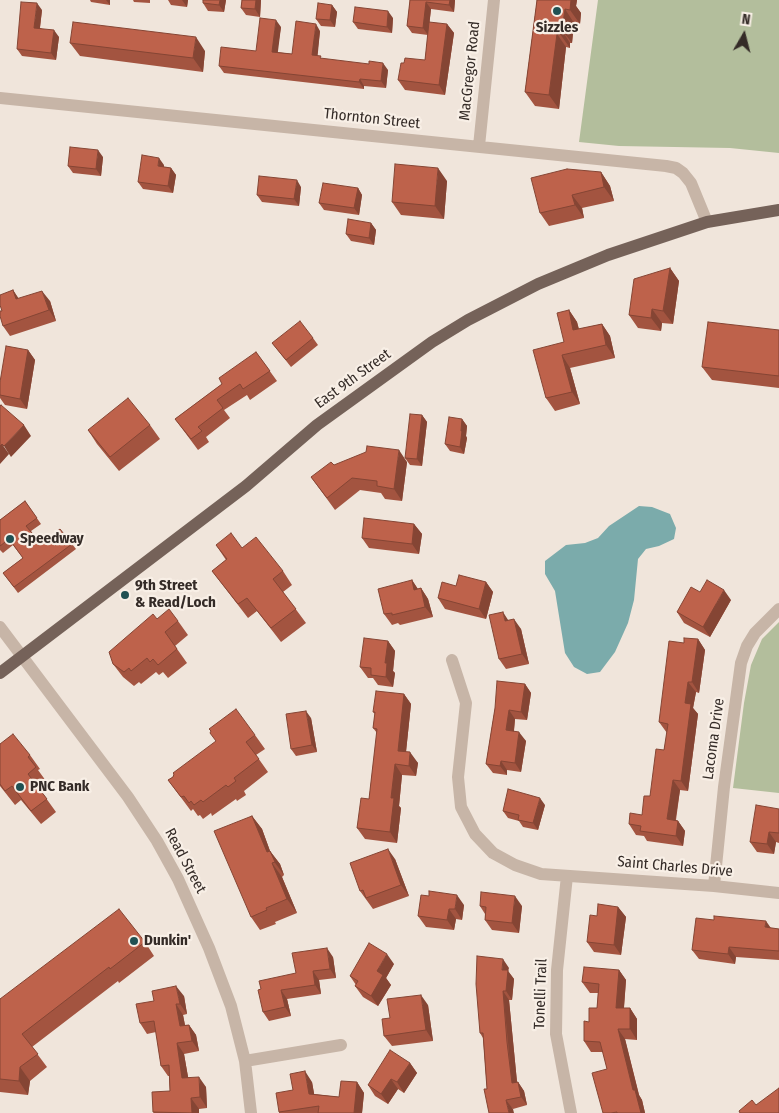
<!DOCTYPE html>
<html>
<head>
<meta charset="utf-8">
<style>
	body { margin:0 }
	#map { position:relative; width:779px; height:1113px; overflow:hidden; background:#f0e5db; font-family:"Fira Sans Condensed",sans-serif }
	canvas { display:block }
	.north { position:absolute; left:719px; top:10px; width:50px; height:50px; -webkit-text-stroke:4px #f8efe6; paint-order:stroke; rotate:8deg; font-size:14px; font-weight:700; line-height:20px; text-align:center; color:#342b27 }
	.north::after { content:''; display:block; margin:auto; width:18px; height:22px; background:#342b27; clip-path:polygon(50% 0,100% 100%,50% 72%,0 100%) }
</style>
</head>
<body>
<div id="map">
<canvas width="779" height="1113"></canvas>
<div class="north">N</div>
</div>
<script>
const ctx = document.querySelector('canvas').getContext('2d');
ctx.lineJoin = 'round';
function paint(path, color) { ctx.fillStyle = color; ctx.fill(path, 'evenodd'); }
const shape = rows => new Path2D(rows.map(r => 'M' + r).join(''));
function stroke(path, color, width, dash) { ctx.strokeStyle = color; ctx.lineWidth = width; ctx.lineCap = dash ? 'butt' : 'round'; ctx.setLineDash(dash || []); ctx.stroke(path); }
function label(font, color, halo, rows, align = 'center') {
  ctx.font = font + ' "Fira Sans Condensed",sans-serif'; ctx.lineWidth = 4.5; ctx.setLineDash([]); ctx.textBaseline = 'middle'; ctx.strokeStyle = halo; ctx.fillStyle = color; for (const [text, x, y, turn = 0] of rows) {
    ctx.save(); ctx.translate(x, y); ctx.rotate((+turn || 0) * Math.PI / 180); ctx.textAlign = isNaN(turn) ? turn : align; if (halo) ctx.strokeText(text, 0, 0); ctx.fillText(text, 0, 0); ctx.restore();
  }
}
paint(shape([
	[598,0,779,0,779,153,730,148,619,146,579,142],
	[779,622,779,793,733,788,744,703,751,665,762,639]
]), '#b3be9c');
paint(shape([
	[639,506,652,507,670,514,676,528,674,539,659,546,646,549,638,559,634,600,628,623,615,652,600,672,587,674,574,667,565,653,555,591,545,574,545,561,566,545,585,543,598,538,609,526]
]), '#7babab');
stroke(shape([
	[0,98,666,166,676,168,683,173,691,183,707,222],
	[479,146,494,0],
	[0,627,128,797,157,841,178,879,209,948,231,1006,245,1061,251,1113],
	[452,660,466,703,458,777,461,807,475,834,493,853,515,865,541,874,714,886,779,893],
	[567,876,557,970,556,1034,571,1113],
	[714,886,724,787,741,663,747,646,755,633,779,609],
	[245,1061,341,1045]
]), '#c7b5a7', 12);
stroke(shape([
	[0,673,246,486,317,425,432,342,468,320,538,284,608,255,707,222,779,210]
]), '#756259', 12);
paint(shape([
	[90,0,110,0,110,5,91,2],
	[133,0,150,0,150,3,134,2],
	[168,0,188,0,187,7,171,5],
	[226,0,224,12,208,11,203,3],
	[242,0,261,0,260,17,246,15,241,8],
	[410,0,455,0,454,12,431,9,429,27,447,24,454,33,445,95,405,90,398,80,404,63,425,60,428,35,412,33,407,26],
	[537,0,577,0,576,6,581,13,580,24,574,23,572,43,570,43,570,48,566,47,559,109,535,106,525,92],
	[332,5,337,12,335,27,321,26,316,19],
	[42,10,40,28,59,37,56,60,22,56,17,49],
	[393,18,392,33,358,29,353,22],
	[281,27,277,52,292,54,320,31,317,56,322,59,388,70,386,88,364,86,364,89,224,73,219,66,256,51],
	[70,43,205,51,203,72,80,56],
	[103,157,101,176,73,173,68,166],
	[164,165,164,167,171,168,176,175,173,193,143,189,138,182],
	[601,172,610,186,614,201,582,208,584,218,549,226,540,213],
	[447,181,444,219,401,215,392,202],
	[301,187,299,206,262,202,257,195],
	[358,188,362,195,359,215,324,210,319,203],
	[371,223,376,230,374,245,351,241,346,234],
	[670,268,679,281,673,324,662,323,661,331,638,328,629,315],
	[13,290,19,299,50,301,56,321,10,336,3,326,2,311],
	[569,310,577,322,579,329,602,324,610,336,615,358,570,368,580,404,555,411,546,398,564,342],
	[779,330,779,388,712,380,702,367],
	[313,338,318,345,291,367,272,343],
	[28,350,35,360,27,409,5,405,0,398,0,382],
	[256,352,277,381,250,400,247,395,224,410,230,418,206,437,209,442,198,450,175,419,222,384],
	[422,415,427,422,422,466,410,465,405,458],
	[462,419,467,426,466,436,467,438,464,454,450,451,445,444],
	[150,425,160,439,119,471,97,444,88,430],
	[407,462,402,501,385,499,381,493,360,490,335,510,311,477,334,465],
	[25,501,41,524,31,531,41,544,72,544,76,549,18,593,3,573,23,558,13,545,3,553,0,550,0,520],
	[414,524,422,534,419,554,369,548,362,538],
	[216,545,242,548,283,571,292,585,283,592,306,623,281,642,257,611,248,618,212,571,226,560],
	[412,580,418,589,421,588,428,599,433,617,400,625,398,623,392,625,384,614],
	[486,582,493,592,486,619,445,609,438,598,456,586],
	[731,600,710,637,684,623,677,612],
	[508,620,521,629,529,664,506,669,499,659],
	[178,621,188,635,175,646,187,663,168,678,163,672,159,675,156,672,141,684,139,682,134,686,123,677,113,664],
	[698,639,705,650,699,693,696,692,693,708,698,714,688,791,680,790,676,820,678,821,685,831,683,846,647,841,644,836,636,835,629,824,642,815,650,796,664,750,667,733,659,722],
	[388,641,395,651,393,671,395,673,393,687,378,685,373,678,368,678,360,667],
	[525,684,531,693,527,720,515,719,514,731,526,741,521,772,507,770,507,775,493,773,486,764,495,708],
	[404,694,411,704,406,752,418,763,416,776,402,775,399,806,401,808,397,843,365,839,357,828,369,799,377,733,373,728,375,714,373,712],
	[311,718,317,752,296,756,291,749],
	[255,735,265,749,256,755,268,772,244,791,246,795,237,801,236,799,212,816,211,813,203,819,200,815,198,816,193,809,191,811,168,780,173,777,174,774],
	[0,744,30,755,40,769,38,770,46,781,38,787,56,812,41,824,21,800,15,805,0,786],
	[545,805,538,830,523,827,519,821,508,818,503,811],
	[779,809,779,843,776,842,774,854,757,852,750,842],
	[252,816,262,829,270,851,280,864,284,875,282,877,297,913,275,922,276,924,260,930,251,917],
	[395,859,409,896,373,909,360,891],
	[464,905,462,920,456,919,454,930,426,927,418,916],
	[480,906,522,906,519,933,492,930,485,920,485,914],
	[618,907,626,917,621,955,594,952,587,942],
	[770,928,779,929,779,960,736,957,735,964,699,959,692,950],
	[145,942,154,956,119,983,118,981,32,1047,47,1067,30,1081,28,1095,0,1092,0,999],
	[333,957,336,978,319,980,321,994,287,999,291,1016,269,1021,263,1012,261,989],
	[394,964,386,978,391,985,378,1006,363,997,355,986,356,985,350,976],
	[509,968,508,971,514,979,512,1000,509,1000,517,1082,518,1082,524,1091,527,1105,513,1109,487,1089,483,1038,480,1033],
	[619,970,626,980,624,1008,630,1008,637,1019,637,1040,625,1039,639,1095,642,1100,645,1113,603,1113,607,1069,603,1052,591,1052,584,1041,597,1008,598,993,590,993,582,982],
	[184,996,187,1014,183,1015,185,1025,189,1025,196,1035,199,1051,184,1054,188,1077,206,1087,207,1108,199,1109,199,1113,154,1113,153,1112,170,1091,169,1076,168,1076,161,1066,156,1032,147,1034,140,1023],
	[428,1005,433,1041,392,1046,384,1036,390,1018],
	[410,1063,417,1073,404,1093,398,1089,388,1104,375,1096,368,1085],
	[312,1082,314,1094,339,1097,357,1082,364,1093,362,1113,279,1113,279,1112,293,1090]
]), '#a35440');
paint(shape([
	[106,0,110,0,110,5],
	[182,0,188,0,187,7],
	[220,0,226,0,224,12,219,5],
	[256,0,261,0,260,17,255,9],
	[450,0,455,0,454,12,449,5],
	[567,0,577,0,576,6,581,13,580,24,570,10],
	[426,2,431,9,428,35,423,28],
	[37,3,42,10,39,35,34,28],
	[332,5,337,12,335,27,330,20],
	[565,9,574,23,572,43,562,30],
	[388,11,393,18,392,33,387,27],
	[276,20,281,27,277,59,272,52],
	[316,24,320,31,317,62,312,55],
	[447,24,454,33,445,95,439,85],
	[561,29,570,43,570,48,560,34],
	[54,30,59,37,56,60,51,53],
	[557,34,566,47,559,109,549,95],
	[196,37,205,51,203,72,193,58],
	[383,63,388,70,386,88,381,81],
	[360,79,364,86,364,89,359,82],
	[98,150,103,157,101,176,96,169],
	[159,158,164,165,163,173,158,166],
	[171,168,176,175,173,193,168,186],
	[438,168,447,181,444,219,435,206],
	[601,172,610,186,614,201,604,187],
	[297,180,301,187,299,206,294,199],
	[358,188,362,195,359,215,354,208],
	[572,195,582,208,584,218,575,205],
	[371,223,376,230,374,245,369,238],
	[670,268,679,281,673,324,663,311],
	[13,290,20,301,16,299],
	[42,291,50,301,56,321,49,310],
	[652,309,662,323,661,331,651,318],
	[569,310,577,322,582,343,573,330],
	[602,324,610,336,615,358,606,345],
	[28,350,35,360,27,409,20,399],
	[562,355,570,368,580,404,572,392],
	[422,415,427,422,422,466,417,459],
	[462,419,467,426,466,436,467,438,464,454,460,447],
	[24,425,31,436,11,457,4,446],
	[2,444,9,454,0,464,0,446],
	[399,450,407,462,402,501,394,489],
	[414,524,422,534,419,554,412,544],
	[412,580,419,591,414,590],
	[486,582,493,592,486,619,479,609],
	[421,588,428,599,433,617,425,607],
	[724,590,731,600,710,637,703,627],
	[503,612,510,623,505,621],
	[514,619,521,629,529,664,522,654],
	[698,639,705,650,699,693,692,682],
	[388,641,395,651,393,671,395,673,393,687,386,677,385,663],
	[688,682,696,692,693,708,698,714,688,791,681,781,685,703],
	[525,684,531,693,527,720,521,712],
	[404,694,411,704,405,761,398,751],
	[509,710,515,719,513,739,506,730],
	[306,711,311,718,317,752,312,745],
	[519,732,526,741,521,772,515,763],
	[410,752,418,763,416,776,409,766],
	[501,761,507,770,507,775,500,766],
	[395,764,402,775,399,806,401,808,397,843,390,832,391,798],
	[673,780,680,790,674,829,667,819],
	[540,798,545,805,538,830,533,823],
	[252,816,262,829,270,851,280,864,284,875,267,852],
	[678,821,685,831,683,846,676,836],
	[769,832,776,842,774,854,767,844],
	[388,849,395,859,409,896,401,885],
	[272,863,282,877,297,913,287,899],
	[457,895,464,905,462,920,455,909],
	[515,896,522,906,519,933,512,923],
	[618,907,626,917,621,955,614,945],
	[449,909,456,919,454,930,447,920],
	[766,921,773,931,765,927],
	[729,947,736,957,735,964,728,954],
	[327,948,333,957,336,978,330,969],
	[387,954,394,964,386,978,391,985,378,1006,371,996,377,971],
	[503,959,509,968,508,971,514,979,512,1000,506,991,502,970],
	[619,970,626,980,623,1019,616,1008],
	[313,971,319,980,321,994,315,985],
	[176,986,184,996,187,1014,180,1004],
	[281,990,287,999,291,1016,285,1007],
	[503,991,509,1000,518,1092,512,1083],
	[421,995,428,1005,433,1041,426,1030],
	[176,1004,183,1015,187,1036,180,1026],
	[630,1008,637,1019,637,1040,630,1029],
	[189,1025,196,1035,199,1051,192,1041],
	[618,1029,625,1039,639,1095,642,1100,645,1113,641,1113,633,1090],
	[177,1043,184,1054,190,1088,182,1078],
	[410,1063,417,1073,404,1093,397,1082],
	[20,1067,30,1081,28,1095,19,1081],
	[305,1071,312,1082,316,1104,309,1094],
	[199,1077,206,1087,207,1108,200,1097],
	[391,1079,398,1089,388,1104,381,1094],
	[357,1082,364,1093,362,1113,354,1113],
	[518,1082,524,1091,527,1105,521,1097],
	[191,1098,199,1109,199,1113,192,1113],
	[506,1100,513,1109,514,1113,509,1113]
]), '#854534');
const building = shape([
	[203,0,220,0,219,5,203,3,203,0],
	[242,0,256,0,255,9,241,8,242,0],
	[410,0,450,0,449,5,426,2,423,28,407,26,410,0],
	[537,0,571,0,570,10,565,9,562,30,561,29,560,34,557,34,549,95,525,92,537,0],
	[21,2,37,3,34,28,54,30,51,53,17,49,21,2],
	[318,3,332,5,330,20,316,19,318,3],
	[355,7,388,11,387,27,353,22,355,7],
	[260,18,276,20,272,52,292,54,296,21,316,24,312,55,321,56,320,58,369,64,369,61,383,63,381,81,360,79,359,82,219,66,221,47,256,51,260,18],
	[73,22,196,37,193,58,70,43,73,22],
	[429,22,447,24,439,85,398,80,401,63,404,63,405,58,425,60,429,22],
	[70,147,98,150,96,169,68,166,70,147],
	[142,155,159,158,158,166,171,168,168,186,138,182,142,155],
	[395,164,438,168,435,206,392,202,395,164],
	[567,169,601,172,604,187,572,195,575,205,540,213,531,178,567,169],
	[259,176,297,180,294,199,257,195,259,176],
	[323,183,358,188,354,208,319,203,323,183],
	[348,219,371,223,369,238,346,234,348,219],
	[670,268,663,311,652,309,651,318,629,315,634,279,670,268],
	[13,290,16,299,42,291,49,310,3,326,0,316,0,311,2,311,0,305,0,295,13,290],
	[569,310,573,330,602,324,606,345,562,355,572,392,546,398,533,350,564,342,557,313,569,310],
	[300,321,313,338,286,360,272,343,300,321],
	[708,322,779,330,779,376,702,367,708,322],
	[6,346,28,350,20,399,0,395,0,382,6,346],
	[256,352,270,371,243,389,240,384,217,400,223,408,198,427,202,431,191,439,175,419,222,384,219,378,256,352],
	[128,398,150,425,110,457,88,430,128,398],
	[1,405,24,425,4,446,2,444,0,446,0,406,1,405],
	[410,414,422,415,417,459,405,458,410,414],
	[449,417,462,419,461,431,462,431,460,447,445,444,449,417],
	[367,446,399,450,394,489,377,486,377,481,352,478,327,498,311,477,331,462,334,465,366,452,367,446],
	[25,501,37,518,26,526,41,544,60,529,72,544,14,587,3,573,23,558,9,539,0,546,0,520,25,501],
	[364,518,414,524,412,544,362,538,364,518],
	[231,533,242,548,256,537,283,571,273,579,296,609,271,628,247,598,238,604,212,571,227,559,216,545,231,533],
	[459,575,486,582,479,609,438,598,442,582,456,586,459,575],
	[412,580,414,590,421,588,425,607,392,615,392,613,384,614,378,589,412,580],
	[707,580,724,590,703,627,677,612,691,587,700,592,707,580],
	[169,609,178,621,165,632,177,649,158,665,153,659,150,662,147,658,131,671,129,668,124,672,113,664,109,652,153,614,157,619,169,609],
	[503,612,505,621,514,619,522,654,499,659,489,615,503,612],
	[364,638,388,641,385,663,387,663,386,677,371,675,371,668,360,667,364,638],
	[684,638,698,639,692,682,688,682,685,703,691,704,681,781,673,780,667,819,678,821,676,836,640,831,641,826,629,824,630,813,642,815,644,796,650,796,656,749,664,750,668,724,659,722,669,641,684,643,684,638],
	[497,681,525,684,521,712,509,710,506,730,519,732,515,763,501,761,500,766,486,764,495,708,497,681],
	[376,691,404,694,398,751,410,752,409,766,395,764,391,798,394,798,390,832,357,828,361,798,369,799,377,729,373,728,375,712,373,712,376,691],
	[236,709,255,735,246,742,259,759,234,778,236,781,228,787,226,785,203,802,201,800,194,805,191,801,189,803,184,796,181,797,168,780,173,777,174,774,173,773,216,741,210,733,211,731,209,729,236,709],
	[306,711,312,745,291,749,286,714,306,711],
	[13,734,30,755,28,757,36,767,28,774,47,799,31,811,12,786,5,791,0,784,0,744,13,734],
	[508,789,540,798,533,823,518,820,519,815,503,811,508,789],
	[756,805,779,809,779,833,769,832,767,844,750,842,756,805],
	[252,816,267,852,270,851,275,862,272,863,287,899,266,908,267,910,251,917,214,831,252,816],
	[388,849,401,885,366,898,363,890,360,891,350,863,388,849],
	[429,891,457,895,455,909,449,909,447,920,418,916,421,895,429,896,429,891],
	[481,892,515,896,512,923,485,920,486,907,480,906,481,892],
	[598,904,618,907,614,945,587,942,590,915,597,916,598,904],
	[119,909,145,942,110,969,109,967,22,1034,38,1054,20,1067,19,1081,0,1079,0,999,119,909],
	[714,916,766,921,765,927,779,929,779,951,729,947,728,954,692,950,696,918,714,920,714,916],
	[369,943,387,954,377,971,383,975,371,996,355,986,358,981,350,976,369,943],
	[327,948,330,969,313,971,315,985,281,990,285,1007,263,1012,258,990,261,989,259,981,296,973,292,953,327,948],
	[477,956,503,959,502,970,508,970,506,991,503,991,507,1042,512,1083,518,1082,521,1097,506,1100,509,1113,489,1113,484,1089,487,1089,483,1033,480,1033,476,984,477,956],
	[584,967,619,970,616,1008,630,1008,630,1029,618,1029,633,1090,635,1090,641,1113,617,1113,617,1112,611,1113,603,1113,592,1073,607,1069,600,1042,584,1041,584,1021,589,1022,589,1008,597,1008,599,984,582,982,584,967],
	[176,986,180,1004,176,1004,180,1026,189,1025,192,1041,177,1043,182,1078,199,1077,200,1097,191,1098,192,1113,153,1112,152,1092,170,1091,169,1065,161,1066,154,1021,140,1023,136,1004,154,1001,152,991,176,986],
	[421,995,426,1030,384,1036,382,1019,390,1018,387,999,421,995],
	[390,1050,410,1063,397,1082,391,1079,381,1094,368,1085,390,1050],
	[305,1071,309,1094,339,1097,341,1081,357,1082,354,1113,318,1113,319,1106,279,1112,276,1093,293,1090,290,1074,305,1071],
	[779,1088,779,1113,740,1113,739,1111,752,1100,756,1105,779,1088]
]);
paint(building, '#be624b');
stroke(building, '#854534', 1);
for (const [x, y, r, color] of [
	[557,11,5,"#205153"],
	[10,539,5,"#205153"],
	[125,595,5,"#205153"],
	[20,787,5,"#205153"],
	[134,941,5,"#205153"]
]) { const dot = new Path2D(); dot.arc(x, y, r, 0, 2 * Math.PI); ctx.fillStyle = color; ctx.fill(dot); stroke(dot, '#f8efe6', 2); }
label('bold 15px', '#342b27', '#f8efe6', [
	["Sizzles",557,28,"center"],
	["Speedway",20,539],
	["9th Street",135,586],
	["& Read/Loch",135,603],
	["PNC Bank",30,787],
	["Dunkin'",144,941]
], 'left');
label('15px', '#342b27', '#f8efe6', [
	["MacGregor Road",470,71,-84],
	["Thornton Street",372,119,6],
	["East 9th Street",353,379,-36],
	["Lacoma Drive",714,739,-82],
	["Read Street",185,861,62],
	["Saint Charles Drive",675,867,5],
	["Tonelli Trail",541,994,-88]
]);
</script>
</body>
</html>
